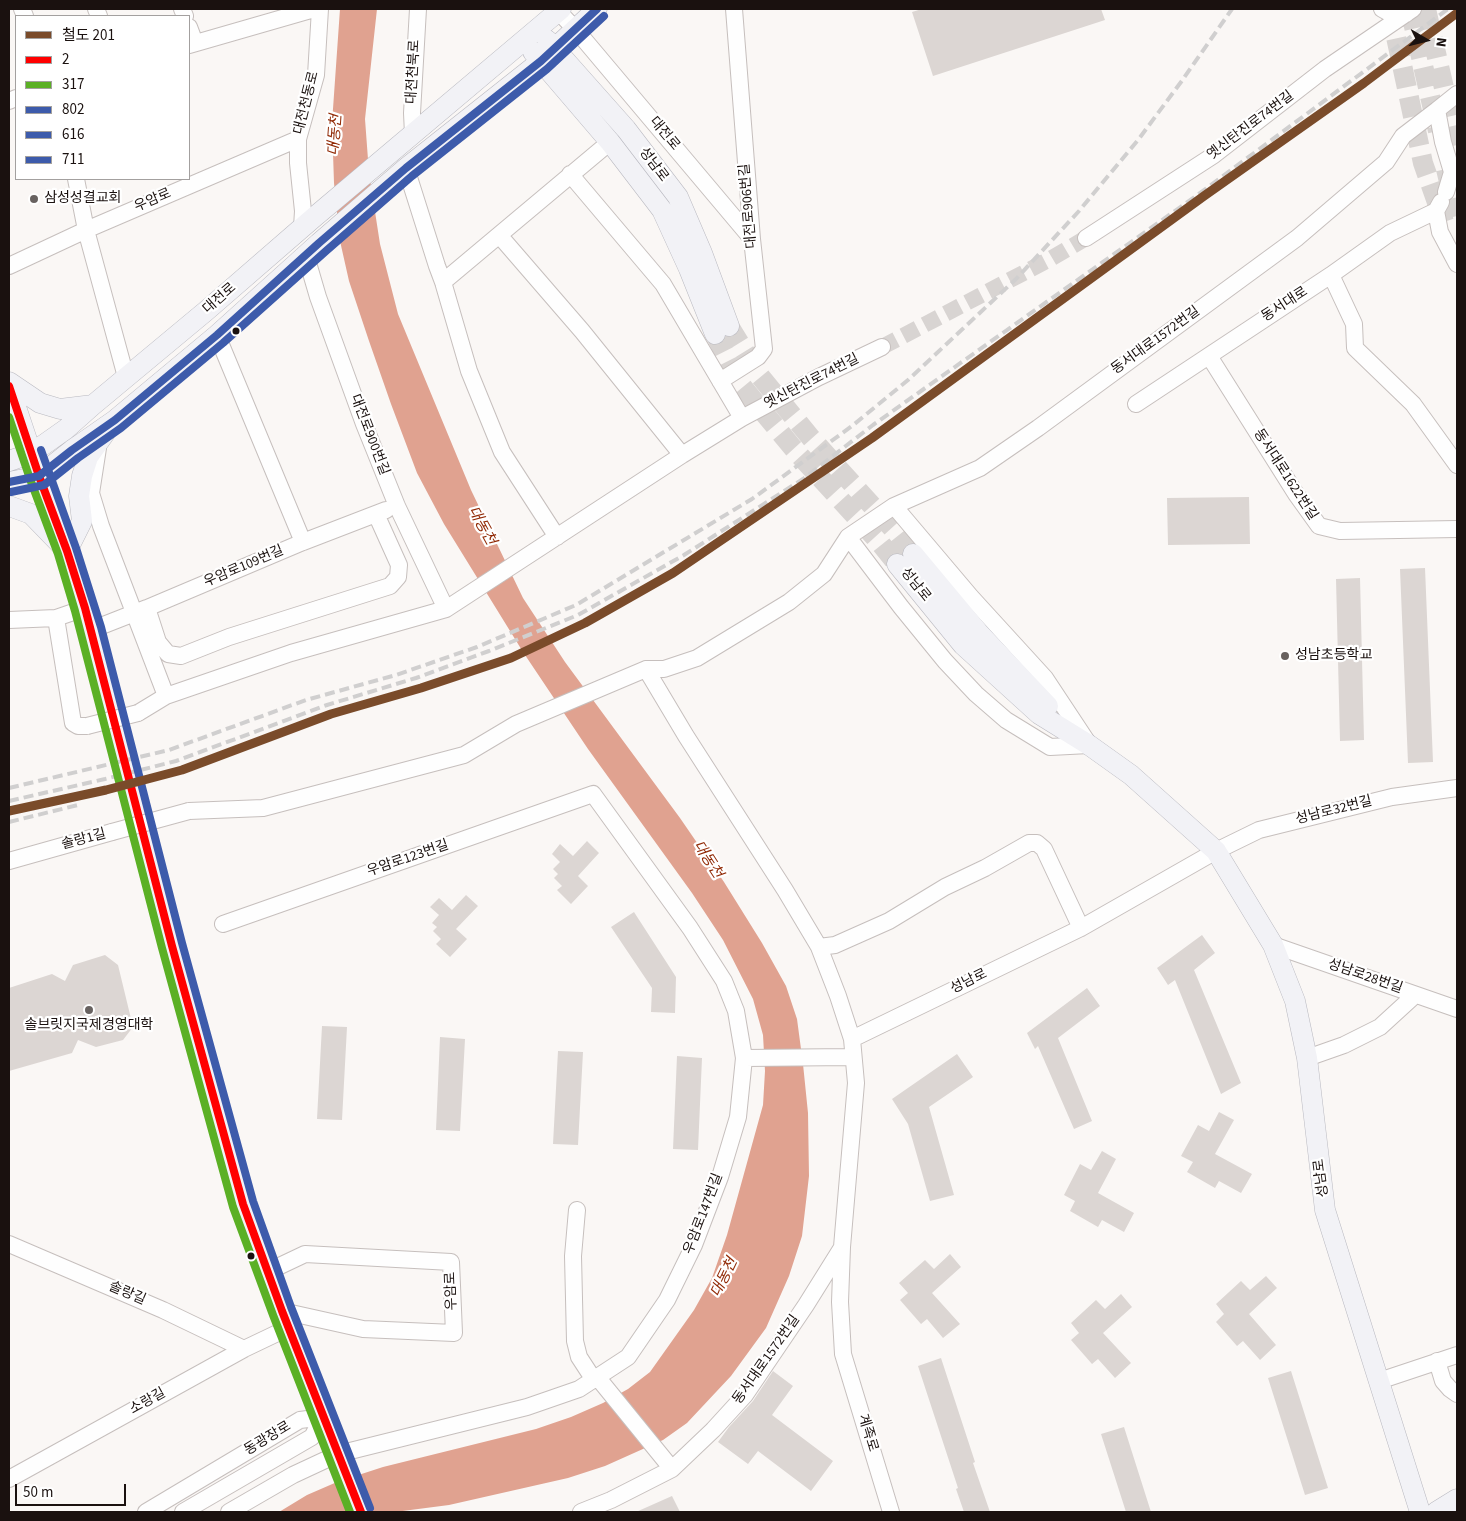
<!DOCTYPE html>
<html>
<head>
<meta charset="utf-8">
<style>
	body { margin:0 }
	#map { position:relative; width:1466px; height:1521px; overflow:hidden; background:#faf7f5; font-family:"Source Sans 3","Noto Sans KR",sans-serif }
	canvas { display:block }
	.frame { position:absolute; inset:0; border:10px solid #1a110f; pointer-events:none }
	.legend { position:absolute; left:15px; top:15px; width:175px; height:165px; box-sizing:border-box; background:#fff; border:1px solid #a3a09f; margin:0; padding:6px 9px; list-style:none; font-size:15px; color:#1a110f }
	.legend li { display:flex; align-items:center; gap:10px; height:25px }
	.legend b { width:25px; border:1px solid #a3a09f }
	.north { position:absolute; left:1401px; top:15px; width:50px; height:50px; -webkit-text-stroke:4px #fff; paint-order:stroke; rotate:98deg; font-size:14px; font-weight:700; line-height:20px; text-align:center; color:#1a110f }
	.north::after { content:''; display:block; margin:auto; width:18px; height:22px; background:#1a110f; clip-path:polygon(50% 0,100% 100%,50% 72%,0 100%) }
	.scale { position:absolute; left:15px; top:1484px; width:111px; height:22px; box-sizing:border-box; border:2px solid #1a110f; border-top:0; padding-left:6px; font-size:15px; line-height:18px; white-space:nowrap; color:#1a110f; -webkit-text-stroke:4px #fff; paint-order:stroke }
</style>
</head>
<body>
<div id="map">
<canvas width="1466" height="1521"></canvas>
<div class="frame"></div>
<ul class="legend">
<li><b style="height:6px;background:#7a4b2a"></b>철도 201</li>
<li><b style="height:6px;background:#f00"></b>2</li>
<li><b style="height:6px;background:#5bb025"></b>317</li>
<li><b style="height:6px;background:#3d5bab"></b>802</li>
<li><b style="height:6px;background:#3d5bab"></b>616</li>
<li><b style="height:6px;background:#3d5bab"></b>711</li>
</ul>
<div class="north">N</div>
<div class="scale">50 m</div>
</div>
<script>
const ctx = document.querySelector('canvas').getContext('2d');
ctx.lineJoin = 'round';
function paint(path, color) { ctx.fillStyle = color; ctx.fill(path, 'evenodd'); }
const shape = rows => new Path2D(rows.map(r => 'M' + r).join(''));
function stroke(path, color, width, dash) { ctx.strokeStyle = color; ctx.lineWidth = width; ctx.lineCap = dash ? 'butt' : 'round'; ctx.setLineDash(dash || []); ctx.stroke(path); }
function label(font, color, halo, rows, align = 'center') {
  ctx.font = font + ' "Source Sans 3","Noto Sans KR",sans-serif'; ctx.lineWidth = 4.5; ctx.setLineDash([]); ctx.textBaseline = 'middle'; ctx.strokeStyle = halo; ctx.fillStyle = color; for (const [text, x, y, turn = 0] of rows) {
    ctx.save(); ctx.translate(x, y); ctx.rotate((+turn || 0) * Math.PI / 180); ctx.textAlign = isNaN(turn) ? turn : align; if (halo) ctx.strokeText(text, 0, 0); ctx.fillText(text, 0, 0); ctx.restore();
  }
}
paint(shape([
	[340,9,377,9,365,119,369,173,380,244,398,314,471,490,523,598,565,662,680,818,724,882,762,943,786,986,797,1019,803,1064,808,1113,809,1176,802,1236,789,1276,766,1328,731,1376,687,1423,663,1440,605,1466,568,1478,449,1505,395,1512,279,1512,307,1495,337,1482,383,1467,536,1429,571,1417,603,1403,628,1389,650,1372,694,1310,712,1278,727,1235,763,1105,765,1071,763,1035,753,999,723,940,692,893,588,749,523,652,444,524,417,473,391,404,369,341,349,281,340,241,334,183,332,123]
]), '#e0a290');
paint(shape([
	[922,9,1101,9,1105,20,933,76,912,12],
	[1249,497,1250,544,1168,545,1167,498],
	[1425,568,1433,762,1408,763,1400,569],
	[1360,578,1364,740,1340,741,1336,579],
	[587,841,599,853,578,876,588,886,571,904,557,890,562,886,554,878,558,874,553,869,560,862,552,854,560,844,573,856],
	[466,895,478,906,456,929,467,939,450,957,436,944,441,939,433,931,437,927,432,923,439,915,430,907,439,898,452,910],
	[634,912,676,977,675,1013,651,1012,652,988,611,927],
	[1202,935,1215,953,1194,970,1241,1083,1221,1094,1175,980,1168,985,1157,968],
	[105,955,118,965,133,1027,123,1040,96,1047,78,1040,72,1053,9,1071,9,988,52,974,65,981,73,965],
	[1087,988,1100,1006,1058,1038,1092,1121,1074,1129,1038,1046,1035,1049,1027,1033],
	[322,1026,347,1027,342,1120,317,1119],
	[440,1037,465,1039,460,1131,436,1130],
	[558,1051,583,1052,578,1145,553,1144],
	[957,1054,973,1077,929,1107,954,1195,930,1201,908,1124,892,1099],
	[677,1056,702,1058,698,1150,673,1149],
	[1219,1112,1234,1120,1215,1154,1252,1174,1241,1193,1219,1181,1215,1188,1187,1172,1193,1162,1181,1156,1198,1125,1209,1131],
	[1102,1151,1116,1159,1098,1193,1134,1213,1124,1232,1102,1220,1098,1227,1070,1211,1075,1201,1064,1195,1080,1164,1091,1170],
	[950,1254,961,1267,932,1293,960,1324,943,1338,927,1319,921,1324,900,1300,908,1293,899,1283,925,1260,934,1269],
	[1266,1276,1277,1288,1249,1314,1276,1345,1260,1360,1243,1341,1237,1346,1216,1322,1224,1314,1216,1304,1241,1281,1250,1290],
	[1121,1294,1132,1307,1103,1333,1131,1363,1115,1378,1098,1359,1092,1364,1071,1340,1079,1333,1071,1323,1096,1300,1105,1309],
	[941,1358,975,1462,973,1463,990,1512,964,1512,956,1489,958,1488,918,1366],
	[773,1371,793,1386,772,1415,833,1461,811,1491,758,1451,748,1464,718,1442,729,1427,753,1401],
	[1291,1371,1328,1488,1305,1495,1268,1378],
	[1124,1427,1151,1512,1126,1512,1101,1434],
	[672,1496,680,1512,636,1512]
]), '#dcd6d3');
stroke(shape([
	[882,347,1052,258,1086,238]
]), '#d8d4d2', 16, [16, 8]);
stroke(shape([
	[1390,9,1423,163,1444,222],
	[1410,9,1438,131],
	[1426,9,1457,145],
	[1446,169,1457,216],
	[729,326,759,375,811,438,894,530,913,554],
	[715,334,741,385,793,448,881,544,897,564]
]), '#d8d4d2', 20, [20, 10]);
const minor = shape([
	[22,9,25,16],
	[96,9,99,16],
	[182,9,185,16],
	[1382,9,1391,14,1406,14],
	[558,11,576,30,752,239],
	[189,27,195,43],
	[189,45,314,9],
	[9,101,16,98],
	[413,134,412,113,418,9],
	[406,168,437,266,443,282,469,371,502,452,557,537],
	[570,174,663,284,742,418],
	[76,179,86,230,126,377],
	[1446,192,1452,172,1443,142,1437,110,1457,94],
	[1441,202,1436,211,1440,232,1457,264],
	[302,227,303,211,298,163,298,139,316,75,320,9],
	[499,235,582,331,682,455],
	[1086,238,1214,155,1325,69,1413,9],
	[306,256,318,297,364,424,397,506,446,609],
	[9,266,86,230,298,139],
	[1331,275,1354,324,1355,348,1413,404,1457,465],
	[443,282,610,142],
	[217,335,303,542],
	[1209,356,1296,494,1319,526,1340,531,1457,529],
	[720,381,758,357,764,349,752,239,734,9],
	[1136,404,1331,275,1390,233,1436,211],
	[98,448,91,493,101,526,166,696],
	[894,506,971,597,1045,678,1088,743],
	[848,537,901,607,945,661,976,694,1006,720,1050,747,1089,745],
	[147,608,158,642,168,654,181,656,229,637,390,586,398,577,399,565,376,514],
	[56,618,73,723,78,726,87,726],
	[9,620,56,618,85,608],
	[91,630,147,608,303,542,386,510],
	[646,669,686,736,785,890,819,947,838,996,852,1039,856,1083,842,1247,840,1302,843,1354,891,1512],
	[138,713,166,696,291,653,446,609,682,455,742,418,819,377,882,347],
	[189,811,263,808,464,755,516,724,646,669,664,669,697,658,789,602,824,574,848,537,894,506,980,468,1038,428,1297,238,1386,162,1403,136,1437,110],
	[9,861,112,832],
	[223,924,593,794,690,928,724,981,736,1011,744,1058,738,1117,720,1177,694,1245,667,1300,628,1357,579,1389,527,1407,338,1454,293,1475,229,1512],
	[1273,945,1457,1009],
	[819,947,835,945,889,921,945,887,985,868,1029,843,1037,843,1044,849,1081,928],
	[852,1039,1081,928,1216,851,1259,830,1392,797,1457,788],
	[744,1058,853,1057],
	[1307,1058,1344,1045,1380,1027,1415,995],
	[577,1210,573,1256,575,1341,579,1357,594,1380],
	[9,1244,163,1310,244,1349],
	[267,1272,305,1254,451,1262,454,1333,363,1329,282,1311],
	[1437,1361,1443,1381,1450,1389,1457,1394],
	[598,1378,672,1469],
	[1379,1381,1457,1355],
	[9,1479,244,1349,288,1328],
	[146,1512,300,1420,323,1417],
	[183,1512,312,1437,323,1417],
	[581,1512,611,1500,672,1469,713,1430,745,1395,806,1305,841,1249]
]);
const major = shape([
	[547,40,626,129,678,197,702,253,729,326],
	[533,52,610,142,662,210,689,269,715,334],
	[9,382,40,403,60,409,93,405],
	[9,386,39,476,67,551,85,608,172,946,243,1204,282,1311,361,1512],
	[9,461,32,453,66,429,93,405,206,311,312,219,561,9],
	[9,482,39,476,72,450,115,420,217,335,319,243,406,168,541,61,597,9],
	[9,506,31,514,62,546],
	[67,551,82,521,79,496,82,476,88,457,105,433],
	[913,554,978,632,1048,706],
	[897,564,963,645,1039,714,1089,745,1131,775,1216,851,1273,945,1295,1001,1307,1058,1325,1210,1420,1512],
	[1436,1512,1457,1499]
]);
stroke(minor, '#c6bfbd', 18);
stroke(major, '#b9b9c0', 21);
stroke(minor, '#fefefe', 16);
stroke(major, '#f2f2f6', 20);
stroke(shape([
	[9,788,169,750,306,700,396,675,477,647,576,605,752,499,852,426,908,380,1016,279,1079,211,1138,140,1181,82,1232,9],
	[9,801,105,779,176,761,327,705,416,678,489,651,578,615,684,555,803,479,873,425,1196,196,1448,9],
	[9,822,78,805]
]), '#d0cfcf', 4, [10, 5]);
const minorBridge = shape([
	[87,726,138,713],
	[112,832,189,811]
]);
stroke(minorBridge, '#c6bfbd', 18, []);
stroke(minorBridge, '#fefefe', 16);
stroke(shape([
	[9,386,39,476,67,551,85,608,172,946,243,1204,282,1311,361,1512]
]), '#f00', 8);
stroke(shape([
	[9,417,30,479,58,554,75,611,162,948,233,1207,273,1315,350,1512]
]), '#5bb025', 8);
stroke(shape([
	[41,450,76,548,101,627,182,943,253,1201,291,1307,370,1508]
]), '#3d5bab', 8);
stroke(shape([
	[11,492,44,485,78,458,121,428,223,343,326,251,412,176,547,69,604,16]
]), '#3d5bab', 8);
stroke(shape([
	[9,482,39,476,72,450,115,420,217,335,319,243,406,168,541,61,597,9]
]), '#3d5bab', 8);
stroke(shape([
	[9,811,106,790,182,770,331,714,421,688,511,658,585,623,673,573,872,438,1204,196,1364,83,1457,13]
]), '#7a4b2a', 9);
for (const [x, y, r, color] of [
	[34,199,5,"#686260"],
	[236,331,4.5,"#1a110f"],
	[1285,656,5,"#686260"],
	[89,1010,5,"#686260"],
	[251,1256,4.5,"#1a110f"]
]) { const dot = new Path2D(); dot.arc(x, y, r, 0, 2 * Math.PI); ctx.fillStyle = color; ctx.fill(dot); stroke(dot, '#fff', 2); }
label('14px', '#1a110f', '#fff', [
	["대전천북로",414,72,-87],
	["대전천동로",307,103,-76],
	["옛신탄진로74번길",1251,126,-37],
	["대전로",664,134,50],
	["성남로",653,165,53],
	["우암로",153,201,-23],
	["대전로906번길",749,206,-95],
	["대전로",220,299,-41],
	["동서대로",1285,305,-33],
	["동서대로1572번길",1156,341,-36],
	["옛신탄진로74번길",812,382,-27],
	["대전로900번길",369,435,69],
	["동서대로1622번길",1285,475,57],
	["우암로109번길",244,567,-23],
	["성남로",915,585,51],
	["성남로32번길",1334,811,-14],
	["솔랑1길",84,840,-15],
	["우암로123번길",408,859,-19],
	["성남로28번길",1365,977,19],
	["성남로",969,982,-26],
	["성남로",1322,1178,-97],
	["우암로147번길",704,1214,-69],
	["우암로",452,1291,-92],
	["솔랑길",127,1294,23],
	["동서대로1572번길",767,1360,-55],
	["소랑길",148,1402,-29],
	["계족로",867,1433,73],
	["동광장로",268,1439,-31]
]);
label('14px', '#1a110f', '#fff', [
	["삼성성결교회",44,199],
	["성남초등학교",1295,656],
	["솔브릿지국제경영대학",89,1026,"center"]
], 'left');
label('italic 15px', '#912a06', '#fff', [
	["대동천",336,135,-86],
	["대동천",481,526,61],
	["대동천",707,860,57],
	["대동천",725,1278,-64]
]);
</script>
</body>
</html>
